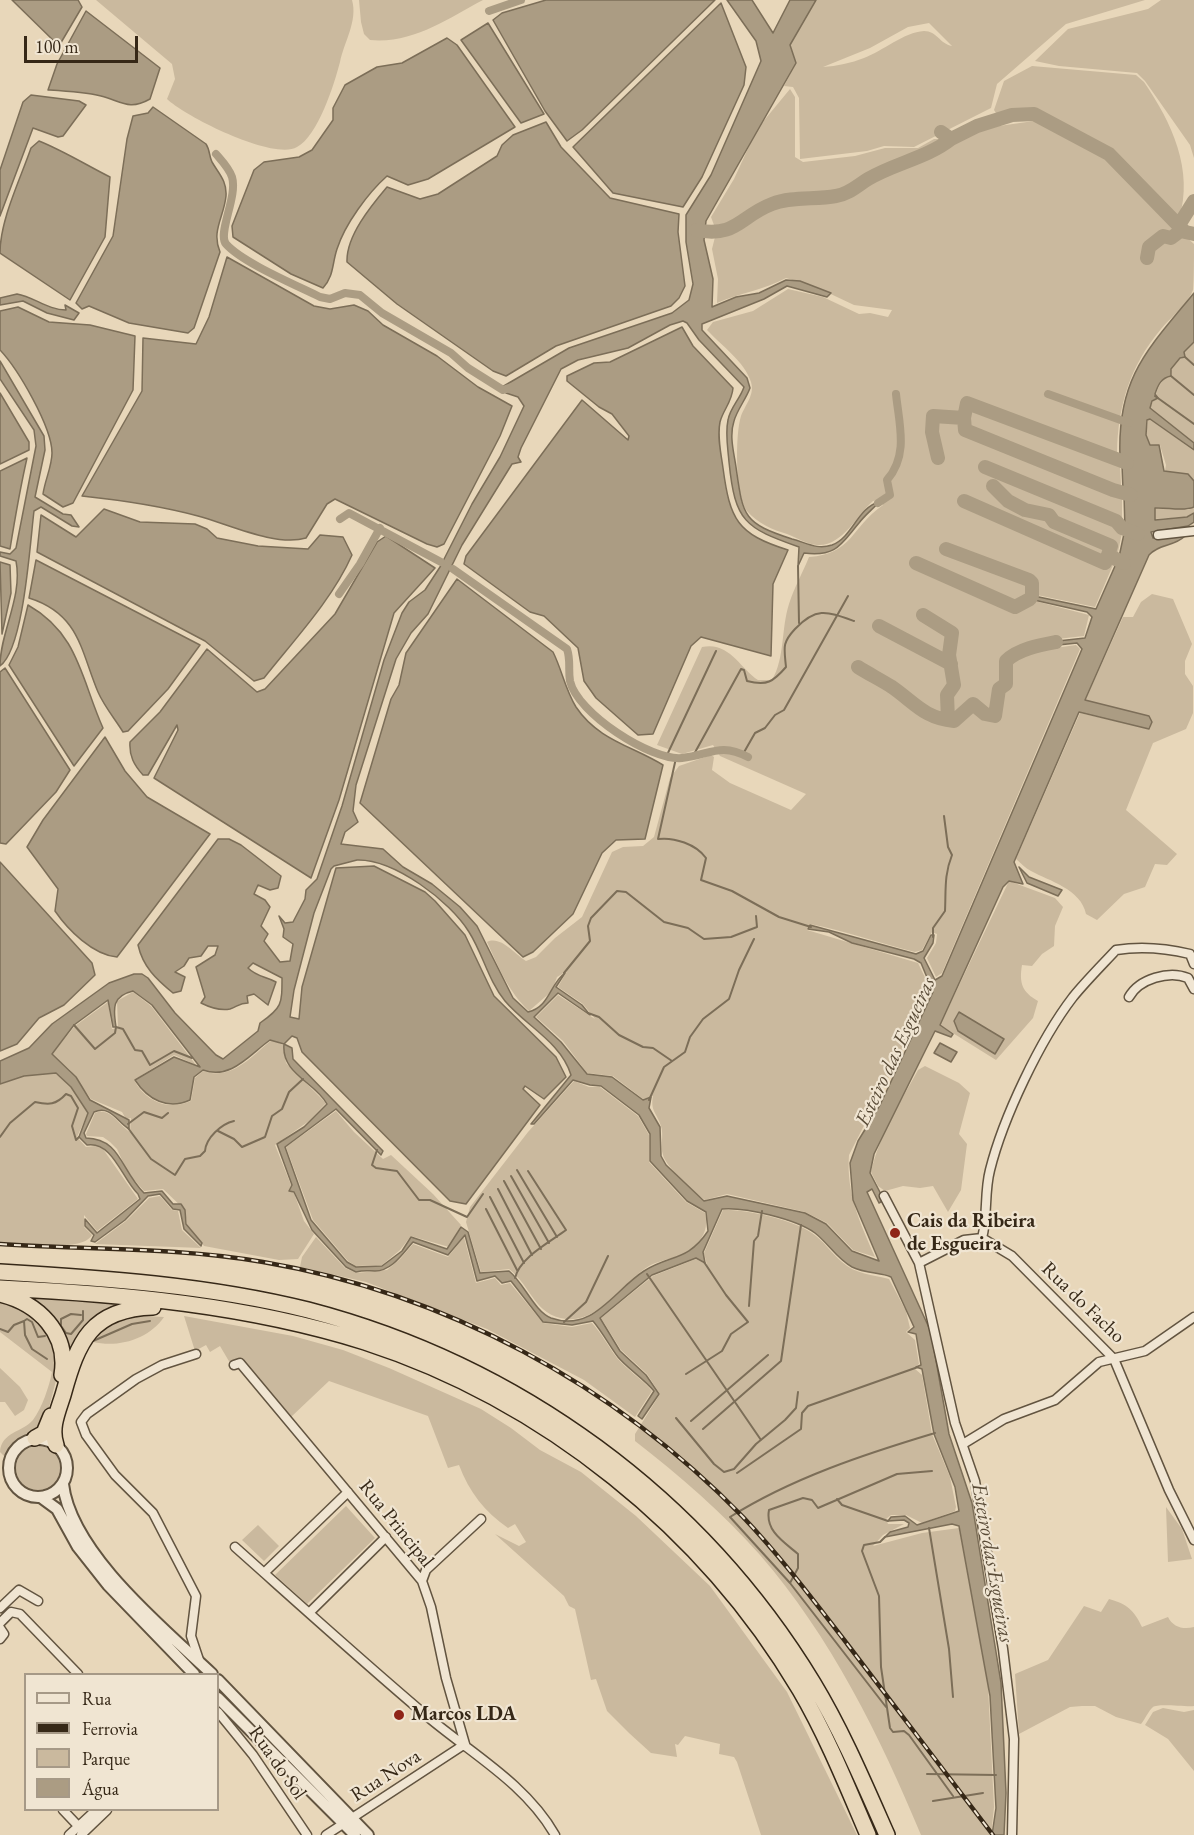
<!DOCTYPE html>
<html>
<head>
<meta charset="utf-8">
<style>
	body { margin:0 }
	#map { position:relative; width:1194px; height:1835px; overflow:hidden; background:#e8d7ba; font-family:"EB Garamond",serif }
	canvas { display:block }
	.legend { position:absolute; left:24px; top:1673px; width:195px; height:138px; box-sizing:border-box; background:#f0e5d2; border:2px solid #a69987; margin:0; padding:8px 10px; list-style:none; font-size:18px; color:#362817 }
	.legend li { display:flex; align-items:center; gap:12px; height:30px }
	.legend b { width:30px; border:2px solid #a69987 }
	.scale { position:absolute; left:24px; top:36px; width:114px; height:27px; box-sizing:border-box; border:3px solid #362817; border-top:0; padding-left:8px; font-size:18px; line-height:21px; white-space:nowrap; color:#362817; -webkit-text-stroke:4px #f0e5d2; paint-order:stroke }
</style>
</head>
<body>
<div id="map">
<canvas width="1194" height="1835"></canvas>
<ul class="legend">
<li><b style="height:8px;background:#f0e5d2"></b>Rua</li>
<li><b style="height:8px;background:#362817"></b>Ferrovia</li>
<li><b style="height:16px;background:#cab99e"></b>Parque</li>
<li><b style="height:16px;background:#ab9c83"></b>Água</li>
</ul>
<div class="scale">100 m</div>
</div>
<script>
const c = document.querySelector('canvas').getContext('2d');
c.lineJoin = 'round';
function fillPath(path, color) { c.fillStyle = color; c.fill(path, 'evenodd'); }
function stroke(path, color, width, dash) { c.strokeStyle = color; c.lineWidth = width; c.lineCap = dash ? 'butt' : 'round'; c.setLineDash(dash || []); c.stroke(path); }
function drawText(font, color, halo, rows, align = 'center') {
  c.font = font + ' "EB Garamond",serif'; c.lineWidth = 4.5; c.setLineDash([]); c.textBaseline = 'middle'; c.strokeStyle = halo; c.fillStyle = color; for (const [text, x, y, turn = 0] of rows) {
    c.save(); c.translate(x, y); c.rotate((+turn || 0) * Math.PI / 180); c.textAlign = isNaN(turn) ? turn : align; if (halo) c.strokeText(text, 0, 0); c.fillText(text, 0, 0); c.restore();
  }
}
const green = new Path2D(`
	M96 0H352C358 21 344 42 340 62 334 85 318 136 297 147 274 161 186 117 167 99L175 79 172 64Z
	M359 0H483C447 19 413 44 370 40L364 34 361 22Z
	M816 0H1145L1066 24 997 84 991 108 914 147 884 146 867 151 800 159 799 98 793 87 784 86 796 63 790 45ZM929 23 952 46C940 44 937 31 924 31 904 32 883 51 864 58 851 63 837 66 823 67L870 48 908 27Z
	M1161 0H1194V158L1190 145 1145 81 1137 73 1059 66 1035 61 1068 29 1148 9Z
	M1032 66 1136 75 1144 82C1172 123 1194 170 1179 219L1133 170 1106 147 1037 111H1021L998 116 994 110 1004 81Z
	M790 89 795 97V157L803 162 855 156 885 148H918L934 139H944V143L882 167 850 190 831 195 780 197 756 207 723 228 714 225 711 217 734 179 757 129Z
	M1041 120 1113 162 1174 227V232L1156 235 1159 243 1162 240 1171 243 1185 236 1194 244C1194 257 1194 278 1193 290 1188 304 1170 318 1161 329 1130 366 1118 405 1117 453H1111L1110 459 1120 465 1121 485 1113 487V492L1122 497V533L1118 552 1106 554 1113 565 1095 607 1037 595 1033 578 1027 575 1029 592 1025 598 1011 600V607L1018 610 1035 601 1089 615 1084 636 1039 641 1037 649 1041 650 1076 645 1080 649 942 973 936 977 927 958 936 943 937 934 932 932 922 950 915 952C879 943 845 931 810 924L807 930 918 963 932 992 849 1155C846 1193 860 1223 875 1257L853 1250 827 1223 805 1212 727 1194 705 1200C694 1192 666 1167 663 1155 660 1146 664 1135 661 1126 657 1113 650 1111 653 1096L643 1099 613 1076 587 1073 563 1041 536 1017 558 995 595 1019 583 1004 558 987 567 971 557 977 552 991 529 1011C508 991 499 968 487 942 500 935 515 954 526 961L536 957 555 938 582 917 612 852 623 847 643 846 654 837 670 778 679 766 711 755 714 757 712 770 730 783 791 810 806 794 720 756 713 745 682 754 657 745 702 647C729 641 740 668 758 680H772C785 658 781 629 789 604 794 588 803 572 809 557 853 554 851 527 883 505L881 500 873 501C857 515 842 547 817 545 807 544 797 538 787 534 773 530 757 523 747 511 735 497 735 434 741 416 745 405 755 395 751 382 745 362 721 345 707 330L713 322 753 311 788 289 823 297 859 314 870 313 888 317 892 310 854 305 818 288 786 278C764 290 740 293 717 303L718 279 712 249 715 237 731 233 779 204 844 198 890 169 932 155 964 137 992 127Z
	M1194 342V442L1150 408 1153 401 1158 398 1156 394C1159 385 1162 378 1172 376L1171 370 1180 359 1185 357 1184 352Z
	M1150 419 1194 451V480L1188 474 1165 471 1166 465 1160 445 1150 444 1146 435 1148 420Z
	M1170 507 1188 510 1194 507V512L1187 517 1155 519V508Z
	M1152 594 1173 599 1192 644 1185 661V674L1193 686V713L1186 729 1153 743 1126 810 1177 854 1167 865 1155 864 1145 887 1124 894 1097 920 1086 914C1081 889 1049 881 1031 871 1025 868 1021 863 1016 859L1080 713 1150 729 1152 722 1149 716 1085 701 1123 617H1133L1141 602Z
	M1009 881 1055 898 1063 907 1055 926 1054 946 1042 954 1032 966 1022 965C1019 983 1022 992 1038 1001L1033 1018 996 1060 940 1025Z
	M133 992 151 1006 196 1065 174 1055 134 1080C146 1102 168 1111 191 1101L195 1078 203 1071C233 1081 251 1056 272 1040L283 1045 286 1063 326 1103 309 1121 275 1145 291 1185 289 1191 294 1193 304 1221 314 1234 298 1259 279 1260 204 1246 187 1224 185 1210 163 1189 144 1191 128 1173 117 1149 110 1142 103 1137 87 1136 86 1134 95 1113C111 1107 118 1125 130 1132L131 1118 126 1119 122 1112 91 1099 70 1070 52 1054 75 1026 108 1002 112 1029 118 1028 117 1001Z
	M925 1066 959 1083 970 1093 959 1134 967 1144 961 1190 948 1212 933 1186 920 1188 903 1186 885 1191 878 1186 871 1172C879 1136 900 1103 918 1070Z
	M50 1072C66 1075 81 1099 88 1113L77 1137 86 1147 95 1146 103 1149 138 1199 97 1231 84 1215V1227L92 1235C82 1253 20 1243 0 1242V1084L24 1076Z
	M574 1081 589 1087H600L638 1116 649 1135V1162L686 1202 705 1213C708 1227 705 1235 695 1246 684 1258 664 1258 649 1266 623 1281 600 1323 566 1319 534 1315 532 1287 509 1269L481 1272 466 1222 470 1207 528 1132Z
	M336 1111 354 1132 383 1159 391 1155 433 1194 461 1225 449 1247 411 1236 400 1250 382 1265 356 1266 348 1261 313 1220 286 1147Z
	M160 1196 172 1210 178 1211 182 1230 201 1248 95 1244 126 1221 149 1198Z
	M723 1210C745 1209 794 1220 812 1233 824 1241 831 1253 842 1262 855 1274 873 1275 889 1279L906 1311 910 1328 906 1332 915 1340 919 1364 914 1368 922 1375 932 1434 950 1477 956 1507 955 1511 922 1523 906 1515H891L886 1519 888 1524H904L883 1535 873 1546 922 1533 959 1528 988 1686 994 1807 991 1835H921C880 1736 831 1637 760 1555 723 1513 679 1475 635 1441V1434L660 1394 647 1374 621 1350 601 1318 653 1276 696 1259 707 1265 704 1253Z
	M316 1237 345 1268 356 1273 387 1270 400 1259 413 1244 448 1257 464 1237 476 1283 495 1278 501 1285 510 1283 543 1323 572 1327 592 1323C602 1334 608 1346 617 1358 626 1369 642 1379 652 1391L635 1417 584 1380 487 1329 366 1282 300 1267 302 1257Z
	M26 1296 127 1304 69 1357Z
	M0 1300 25 1307 51 1335 59 1369 46 1419 36 1433 18 1440 4 1456 0 1452C1 1432 23 1432 33 1420 42 1408 49 1387 52 1372L0 1332Z
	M141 1316 164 1317C149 1339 119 1348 93 1342 99 1325 126 1319 141 1316Z
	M184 1316 293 1336 343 1350 389 1368 481 1409 511 1428 540 1450 581 1472 636 1516 710 1586 787 1692 857 1835H761L737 1762 734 1757 719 1754 720 1744 685 1736 678 1745 675 1744 677 1757 651 1753 629 1733 607 1711 596 1679 591 1680 575 1609 569 1606 564 1596 495 1534 519 1546 526 1542 515 1524 508 1528C485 1512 469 1492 459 1465L448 1468 428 1416 329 1381 291 1417 238 1359 230 1363 220 1346 210 1352 206 1345 195 1351Z
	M0 1368 20 1387 28 1400 24 1410 15 1416 5 1402H0Z
	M16 1468a22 22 0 1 1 44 0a22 22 0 1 1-44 0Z
	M346 1506 375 1538 307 1604 275 1575Z
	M1166 1507 1182 1529 1192 1559 1168 1562Z
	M258 1525 279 1546 264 1561 242 1540Z
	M1109 1599C1127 1604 1134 1610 1142 1627L1168 1617C1173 1627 1183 1630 1194 1627V1706C1185 1707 1158 1703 1153 1707 1149 1710 1145 1719 1141 1724L1116 1717 1095 1706H1082L1070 1707 1019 1734 1015 1674 1048 1660 1084 1606 1101 1612Z
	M1163 1708 1184 1712 1194 1710V1771L1168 1739 1145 1725 1153 1712Z`);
const water = new Path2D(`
	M12 0H78L82 7 59 46Z
	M546 0H715L582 130 567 141 545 111 493 20 502 13Z
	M727 0H752L773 33 790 0H816L790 45 796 63 706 221 704 240 713 279 712 307 736 297 759 293 786 280 800 281 831 293 827 297 787 286 764 299 702 324V330L747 378 750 388C746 399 737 410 734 421 729 436 734 453 736 467 743 517 743 523 792 539 807 543 817 550 832 545 853 537 857 508 879 502 873 509 865 515 859 523 841 544 837 557 804 553L798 566 799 547C745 528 735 522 729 462 728 449 725 434 728 420 730 408 740 399 744 387L699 340 687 323 683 321 670 325 628 348 578 360 561 369 521 448 518 457 521 462 512 464 462 545 428 614 411 633 396 659 356 785 353 811 358 822 345 832 341 844 383 849 403 867 432 884 460 907 477 926 513 998 528 1012C550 1007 550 983 565 973L556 987 582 1005 590 1015 558 993 534 1017 561 1042 587 1074 612 1077 643 1100 651 1097 649 1108 660 1127 661 1156 666 1165 704 1201 727 1196 805 1213 826 1224 852 1251 879 1261 853 1200 850 1163 858 1141 880 1105 933 992 921 963 914 959 852 943 829 932 808 929 810 925 916 954 923 951 931 935H934L933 943 924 958 935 980 942 976 1082 649 1077 643 1039 647 1040 643 1085 638 1092 617 1087 612 1034 600 1015 607 1012 603 1024 602 1031 596 1029 577 1034 583V596L1096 609 1115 566 1108 555 1119 557 1125 529 1124 495 1113 490H1123L1122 465 1111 457H1120C1117 378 1147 350 1194 293V342L1184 352 1185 357 1180 358 1171 369V376C1161 378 1158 385 1155 394L1158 398 1152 401 1150 408 1194 443V450L1150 419 1147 420 1146 435 1150 445H1159L1164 471 1188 474 1194 481V507C1183 512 1167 507 1155 508V520L1187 517 1194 513V522L1188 526 1151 532 1153 538 1185 536C1174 547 1160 543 1149 555L1085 700 1149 716 1152 722 1149 729 1079 712 1014 862 1023 884 1009 881 1003 887 940 1025 953 1034 951 1037 935 1031 874 1154 870 1173 884 1200 879 1203 872 1189 867 1192 931 1332 949 1434 972 1503 1001 1683 1006 1793 1004 1835H992L996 1808 990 1696 959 1526 952 1524 885 1537 890 1532 908 1527 909 1523 904 1520 888 1521 891 1517 905 1516 917 1525 959 1511 955 1487 934 1434 922 1369 916 1367 921 1365 916 1334 908 1332 914 1327 891 1277C881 1272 866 1274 852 1267 837 1259 828 1243 815 1233 796 1219 745 1207 722 1209L703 1252 705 1263 696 1258 652 1275 600 1318 620 1351 646 1375 659 1394 642 1419 638 1416 654 1391C644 1379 626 1367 618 1357 609 1345 603 1333 593 1321L572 1325 543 1322 511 1281 502 1283 495 1276 477 1281 465 1235 448 1255 413 1242C403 1253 392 1271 375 1271 368 1271 364 1270 356 1272L346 1267 312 1230 294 1192 289 1191 292 1185 277 1144 304 1127 327 1104C315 1082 281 1074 284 1044L270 1040C249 1055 231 1080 203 1070L194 1077 190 1100C168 1110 148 1100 135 1080L174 1057 200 1067 152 1005 133 991C112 996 113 1008 116 1027H113L108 1000 74 1025 52 1054 76 1077 90 1100 129 1120V1129C117 1122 111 1105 94 1112L84 1133 86 1138C121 1139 120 1169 144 1193L162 1191 173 1204H181L185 1210 186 1224 202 1243 201 1246 184 1229 180 1210 173 1209 160 1194 148 1196 125 1220 95 1242 91 1241 94 1235 85 1226V1219L97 1233 140 1199 138 1194C122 1179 113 1141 87 1145L79 1137 88 1113 71 1087 56 1073 24 1076 0 1084V1061L29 1048 52 1024 109 983 134 974H142L148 978 175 1013 216 1055 223 1059 258 1031 260 1023C282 1008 282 1004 282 978L253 963 248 968C257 977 265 976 276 982L268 1005 254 994 247 996 248 1003C239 1003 237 1007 230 1009 220 1011 209 1007 201 1003L205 997 196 967 215 955 218 946H208L201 956 189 958 184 966 175 972 185 977 181 991 173 993C156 979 143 967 138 945L218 839H229L241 845 281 876 278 888 270 890 258 885 254 894 265 900 270 907 261 926 268 934 264 941 280 962 290 961 293 944 283 937 284 929 279 916 285 923 293 922 305 899 306 890 317 879 342 806 384 660 402 613 409 602 425 590 440 567 472 504 500 457 524 406 518 397 506 393 502 387 569 348 672 313 689 300 693 284 686 242V215L711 175 761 61 756 41ZM357 860C394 859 450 901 469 932 483 954 488 980 505 1001 526 1026 561 1042 571 1075L531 1124H534L573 1080 590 1085 601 1086 639 1115 650 1134V1161L687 1201 706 1212 708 1231C687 1262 671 1254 644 1271 614 1290 593 1333 551 1318 534 1311 524 1283 509 1271L480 1273 468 1232 461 1227 447 1249 411 1237 402 1251 382 1266 356 1267 347 1262 311 1220 285 1147 336 1109 381 1155 383 1151 293 1059 292 1048 284 1044 292 1036 297 1038 302 1052 450 1201 466 1204 540 1105 523 1089 525 1086 544 1099 566 1077 556 1057 494 996 465 935 435 901 425 892 374 866 336 868 302 987 299 1019 290 1017 294 990 314 913 331 869 334 866Z
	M721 3 746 67 744 85 702 177 683 207 613 193 573 147Z
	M86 11 160 68 150 99C129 111 121 101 101 96 84 92 65 91 48 90L57 64Z
	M488 23 544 114 521 123 461 40Z
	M447 38 457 45 515 127 428 179 408 185 387 176C368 193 345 224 337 249 332 264 334 276 323 288L291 274 233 237 232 226 254 170 264 162 299 157 312 150 333 120V108L345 85 377 67 402 63Z
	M31 95 79 101 86 105 63 136 58 137 33 128 0 216V170L23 102Z
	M153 107 206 144C210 150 209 156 212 162 219 174 227 181 226 196 224 217 211 231 220 252L194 328 188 333 129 323 89 306 82 309 76 303 113 236 127 139 133 116 148 113Z
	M546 122 561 147 610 198 679 214 678 232 685 286 679 298 671 306 556 346 506 376 493 371 397 304 347 262C346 236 371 206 387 187L420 199 438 194 497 156 502 145 513 135Z
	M39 141C64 151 86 165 110 177L105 237 70 300 0 253C0 220 20 180 31 148Z
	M227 257 314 306 330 309 354 305 368 311 383 325 437 356 478 387 512 406 500 436 444 544 437 547 427 544 335 499 327 504 306 538C276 547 228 524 198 516 161 506 120 500 82 496L142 391 143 338 196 344 209 317Z
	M17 294C34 297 48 310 66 310L65 305 79 313 74 320 47 313 23 301 0 305V298Z
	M18 307 49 322 90 325 135 336 133 390 73 503 63 507 43 494C45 480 52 466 52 453 52 427 18 369 0 350V311Z
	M682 327 693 346 733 388C732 402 723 410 720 422 717 437 721 453 723 468 730 520 737 534 788 550L773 584 771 656 701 637 691 646 653 734 638 735 596 698 584 681 578 648 544 616 530 612 464 564 466 556 582 400 628 440 629 436 612 414 599 407 567 381V376L594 363 610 362Z
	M0 361 44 436 45 450 35 497 63 514 71 515 79 527 72 526 41 507 34 511C30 542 24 649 0 666 0 632 23 597 16 561L0 556V552L10 554 16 548 36 446 34 430 0 379Z
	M0 393 29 442V450L0 464Z
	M27 458C20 489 15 518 10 549L0 546V471Z
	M104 509 140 522 195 524 207 529 217 538 258 546 308 549 320 535 343 537 352 555C332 600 294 640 264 678L254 681 205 641 37 552 41 515 76 537Z
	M386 536 435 568 394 613 339 800 311 878 154 778 178 730 177 725 148 775H143C134 765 129 756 130 742L160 712 207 649 257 692 265 689 335 614 377 542Z
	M36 560 200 645 168 689 128 731 123 732C115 719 104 706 98 692 81 652 80 614 29 598Z
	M0 562 10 565 11 593 2 634Z
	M457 579 553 652C562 670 565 689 576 707 598 740 632 746 663 765L645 839 616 840 602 853 573 914 533 952 523 957 360 803 391 699 399 685 406 653Z
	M28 605C79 634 81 679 103 728L74 766 9 665 18 647Z
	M5 668 70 770 56 792 6 844 0 843V672Z
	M105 737 125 771 147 797 210 834 117 957C93 955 68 930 55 911L58 889 27 847 43 820Z
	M0 862 92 963 95 975 64 1005 39 1018 17 1044 0 1051Z
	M1019 867 1029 877 1062 890 1058 896 1027 883Z
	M959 1012 1004 1039 995 1054 958 1031 954 1021Z
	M940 1043 957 1052 951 1062 934 1053Z`);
const stream = new Path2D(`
	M1185 357 1194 365
	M1171 376 1194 395
	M1155 396 1194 424
	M798 566 799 623
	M743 754 755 733 765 728 775 715 784 710 848 596
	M667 755 716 651
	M693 756 741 669 744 670 747 681C767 686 773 682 786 667 784 647 782 643 795 629 816 607 826 611 854 621
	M676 758 658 839C674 837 696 844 706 858L701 880 732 891 779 917 811 927
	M933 937V928L945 911C946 890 944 875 952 855L948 847 944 816
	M564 973 590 941 588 926 591 918 617 891 626 892 664 922 688 928 704 939 731 937 757 927 756 916
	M588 1013 599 1017 619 1035 643 1047 653 1048 672 1061
	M74 1025 95 1049 115 1033 116 1027 123 1029 135 1050 142 1051 150 1065 174 1051 192 1058
	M649 1100 664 1067 685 1052 690 1037 703 1019 729 999 739 970 754 939
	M128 1124 144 1112 162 1118 168 1113
	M128 1128 151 1159 175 1175 185 1159 200 1156 205 1151C206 1138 221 1124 234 1121
	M218 1131 234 1139 242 1147 265 1137 272 1116 282 1109 289 1092 303 1079
	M0 1137 10 1123 35 1102C49 1105 56 1105 66 1094L71 1096 78 1108 72 1126 76 1140 79 1137
	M377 1150 372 1165 376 1168 397 1171 419 1200H430L467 1217 483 1194
	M517 1170 557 1237
	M511 1176 549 1243
	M504 1181 541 1249
	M498 1189 532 1255
	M490 1197 524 1263
	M486 1209 517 1270
	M647 1274 761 1440
	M515 1278C520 1257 550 1242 566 1230L528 1171
	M749 1306 754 1241 758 1236 762 1211
	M81 1315 71 1314 61 1319V1326L66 1333 71 1334 83 1320V1311
	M24 1321 27 1319 32 1322 38 1337 45 1336
	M564 1322 586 1302 608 1256
	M0 1329 8 1332 14 1325 24 1321 25 1335 32 1349 47 1359
	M93 1341 132 1324 150 1321
	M686 1374 722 1351 731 1334 748 1322 726 1295 704 1262
	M676 1418 714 1464 724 1472 734 1469 756 1444 785 1420 796 1408 798 1392
	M691 1421 768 1355
	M703 1429 781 1361 801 1225
	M737 1473 801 1429 802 1413 808 1406 918 1367
	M837 1499 842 1505 888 1521
	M929 1528 949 1649 953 1697
	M885 1537 880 1542 864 1545 862 1551 879 1596 881 1667 890 1728 893 1732 904 1731 909 1735 953 1796
	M790 1583 730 1517C792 1478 865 1454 935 1433
	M886 1707 790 1583 798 1568V1554C784 1542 765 1531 769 1510L803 1498 812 1500 818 1508 897 1474 932 1471
	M927 1774 996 1775
	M933 1801 983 1793`);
const canal = new Path2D(`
	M489 11 521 0
	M216 154C222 161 229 168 232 177 238 196 217 234 226 244 243 263 296 285 320 297L330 299 345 293 360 295 382 313 451 353 468 368 503 390 512 387
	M1048 394 1129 423
	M878 503 890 495 887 480C909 455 899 424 896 394
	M340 519 349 513 441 562
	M453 569 567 649C571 661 568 669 570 681 577 713 651 761 682 758 710 755 720 742 748 757
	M339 594 360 564 380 528`);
const river = new Path2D(`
	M941 132 951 139 977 126 1012 115 1034 114 1109 154 1185 232 1194 234
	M696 230C737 238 740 216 772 204 792 196 815 200 836 196 849 194 858 185 868 179 895 163 927 158 951 139
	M1147 258 1149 247 1163 236 1171 238 1179 232V225L1194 201
	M964 418 967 403 1127 463
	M938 458 932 432 933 416 964 418 965 430 1113 490 1131 495
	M985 467 1116 521 1122 528 1138 534
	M993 486 1008 501 1025 510 1049 515 1054 522 1111 546 1108 555 1124 563
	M964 501 1105 563 1108 555
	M946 549 1029 580 1032 583V596
	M916 563 1015 607 1030 599
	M923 615 952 633 949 655 954 685 947 695 948 720
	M879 626 951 664
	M858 667C869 674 881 680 892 687 915 703 924 718 954 721L973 704 985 714 995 716 999 689 1006 684V661C1018 649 1040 645 1056 642`);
const minor = new Path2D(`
	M1158 535 1194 531
	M1129 997C1139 979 1169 970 1188 978L1194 989
	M884 1196 919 1263 955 1423 975 1481 1003 1649 1014 1739 1012 1835
	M982 1238C988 1216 984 1193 990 1170 1003 1118 1040 1040 1073 997 1086 981 1102 965 1116 950 1141 946 1165 948 1190 954L1194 964
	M919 1263 964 1240 982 1238 1012 1256 1114 1359 1169 1490 1194 1540
	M196 1354 162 1365 136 1379 87 1414 81 1422 86 1435 115 1475 153 1513 196 1596 191 1636 199 1660
	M234 1365 240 1363 422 1581 431 1607 446 1678 465 1744
	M963 1444 1004 1419 1055 1400 1099 1362 1145 1351 1194 1317
	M235 1547C299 1604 363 1662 428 1717 472 1754 526 1784 555 1835
	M264 1573 348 1492
	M422 1581 426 1570 481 1519
	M0 1608 19 1590 38 1601
	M309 1613 386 1537
	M0 1623 11 1612 20 1614 78 1674
	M0 1628 4 1634 0 1639
	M218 1712 253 1755 307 1835
	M63 1810 81 1829
	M69 1835 96 1810
	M81 1835 107 1810
	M326 1835 465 1744`);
const tertiary = new Path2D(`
	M9 1468a29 29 0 1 1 58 0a29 29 0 1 1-58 0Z
	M63 1484C71 1553 163 1628 212 1674
	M42 1498 57 1509 78 1547 108 1585 194 1674
	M218 1680 368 1835
	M218 1698 355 1835`);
const motorway = new Path2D(`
	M0 1272C102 1278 208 1285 308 1310 518 1365 700 1497 813 1683 842 1731 864 1783 887 1835
	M0 1288C123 1294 247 1305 365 1342 544 1400 705 1529 800 1690 827 1736 847 1786 868 1835
	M0 1294C38 1303 69 1333 62 1375
	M35 1438 44 1433 51 1416
	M56 1445C50 1428 58 1411 63 1395 78 1341 91 1309 153 1307`);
const rail = new Path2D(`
	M0 1244C88 1250 176 1247 263 1262 445 1293 615 1385 743 1517 781 1557 814 1601 848 1645 896 1708 945 1772 993 1835`);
const markers = [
	[895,1233,6,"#8f2418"],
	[399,1715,6,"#8f2418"]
];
const poiNames = [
	["Cais da Ribeira",907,1222],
	["de Esgueira",907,1245],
	["Marcos LDA",411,1715]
];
const streetNames = [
	["Rua do Facho",1083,1303,44],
	["Rua Principal",396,1524,51],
	["Rua do Sol",277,1763,55],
	["Rua Nova",386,1776,-33]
];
const waterNames = [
	["Esteiro das Esgueiras",896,1052,-65],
	["Esteiro das Esgueiras",992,1563,80]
];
fillPath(green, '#cab99e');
fillPath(water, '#ab9c83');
stroke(water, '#7c6e58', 1.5);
stroke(stream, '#7c6e58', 2);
stroke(canal, '#ab9c83', 8);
stroke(river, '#ab9c83', 14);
stroke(minor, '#625440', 11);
stroke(tertiary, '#625440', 14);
stroke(motorway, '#362817', 18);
stroke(minor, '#f0e5d2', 8);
stroke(tertiary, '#f0e5d2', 10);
stroke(motorway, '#e8d7ba', 15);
stroke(rail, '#362817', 4.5);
stroke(rail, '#f0e5d2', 2, [7]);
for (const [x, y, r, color] of markers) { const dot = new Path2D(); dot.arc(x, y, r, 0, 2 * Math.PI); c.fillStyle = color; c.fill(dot); stroke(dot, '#f0e5d2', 2); }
drawText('bold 20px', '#362817', '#f0e5d2', poiNames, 'left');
drawText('20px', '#362817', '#f0e5d2', streetNames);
drawText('italic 21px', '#594b37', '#f0e5d2', waterNames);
</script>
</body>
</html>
